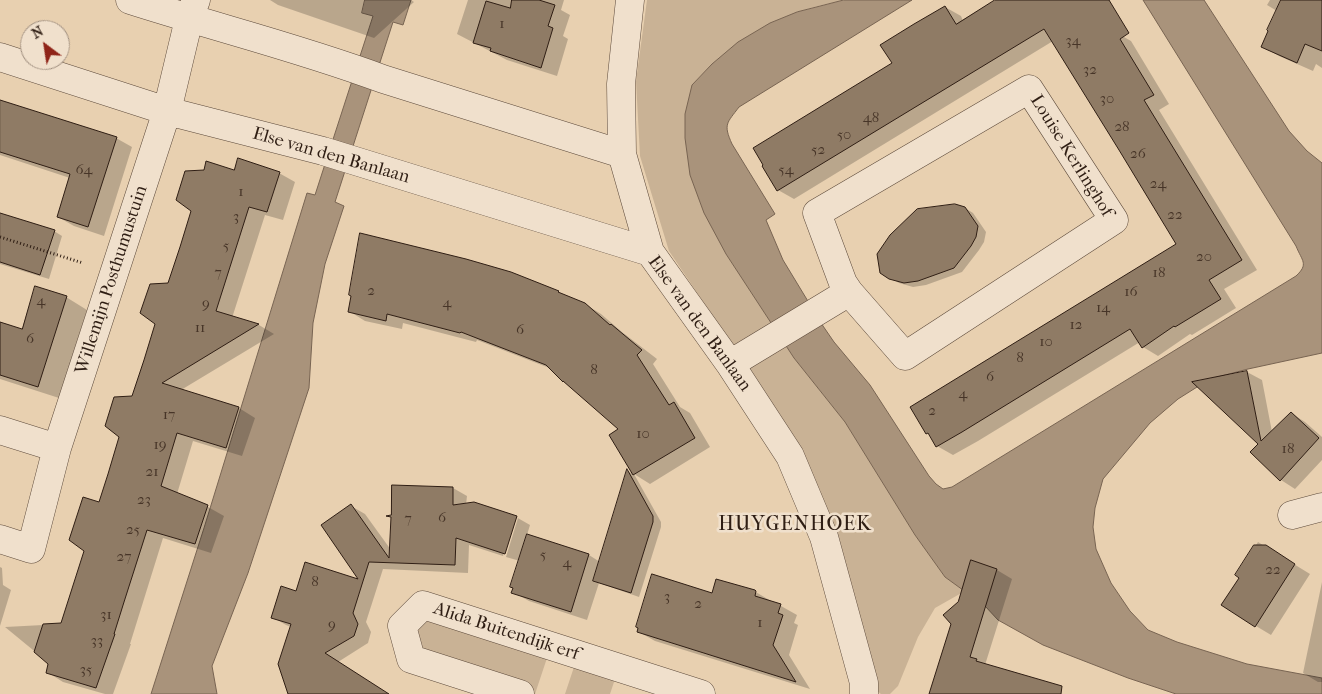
<!DOCTYPE html>
<html>
<head>
<meta charset="utf-8">
<style>
	body { margin:0 }
	#map { position:relative; width:1322px; height:694px; overflow:hidden; background:#e8d0b0; font-family:"IM FELL French Canon",serif }
	canvas { display:block }
	.north { position:absolute; left:20px; top:20px; width:50px; height:50px; box-sizing:border-box; background:#f0e0cc; border:1px solid #a39282; border-radius:50%; rotate:329deg; font-size:14px; font-weight:700; line-height:20px; text-align:center; color:#2f1e14 }
	.north::after { content:''; display:block; margin:auto; width:18px; height:22px; background:#8f2418; clip-path:polygon(50% 0,100% 100%,50% 72%,0 100%) }
</style>
</head>
<body>
<div id="map">
<canvas width="1322" height="694"></canvas>
<div class="north">N</div>
</div>
<script>
const c = document.querySelector('canvas').getContext('2d');
c.lineJoin = 'round';
function fillPath(path, color) { c.fillStyle = color; c.fill(path, 'evenodd'); }
function stroke(path, color, width, dash) { c.strokeStyle = color; c.lineWidth = width; c.lineCap = dash ? 'butt' : 'round'; c.setLineDash(dash || []); c.stroke(path); }
function drawText(font, color, halo, rows, align = 'center') {
  c.font = font + ' "IM FELL French Canon",serif'; c.lineWidth = 5; c.setLineDash([]); c.textBaseline = 'middle'; c.strokeStyle = halo; c.fillStyle = color; for (const [text, x, y, turn = 0] of rows) {
    c.save(); c.translate(x, y); c.rotate((+turn || 0) * Math.PI / 180); c.textAlign = isNaN(turn) ? turn : align; if (halo) c.strokeText(text, 0, 0); c.fillText(text, 0, 0); c.restore();
  }
}
const green = new Path2D(`
	M647 0H844C828 4 811 7 796 13 754 27 722 53 692 85L726 254 794 358 845 422 915 535 945 577 965 591 935 608 918 637 898 686 890 694H881L877 691 820 490 741 358 669 251 640 156 636 81Z
	M423 605 551 646 535 694H520L411 659 402 626Z
	M578 655 616 676 610 694H565Z`);
const water = new Path2D(`
	M365 0H411L403 25 393 22 335 202 344 206 325 264 313 323 309 388 248 573 212 666 217 694H151L204 528 307 193 315 195 373 16 362 13Z
	M844 0H912L739 107C727 123 723 124 732 144L775 214 766 220 783 260 823 326 834 342 870 385 929 476 936 484 943 489 952 487 1296 276C1309 264 1302 261 1296 246L1143 0H1204L1289 131 1307 151 1322 163V353L1248 369 1214 378 1205 382 1178 399 1150 423 1103 479 1095 508 1093 527 1096 549 1111 583 1130 611 1148 630 1177 642 1247 664 1322 678V694H1176L1128 678 1043 645 998 620 985 606 945 577 915 535 845 422 794 358 726 254 704 213 690 175 685 138V114L692 85 712 64 738 42 770 23 797 12Z`);
const shadow = new Path2D(`
	M270 0H411L414 2 374 38 278 5Z
	M468 0H564L561 10 570 15 563 36 568 39 557 76 507 60 457 34Z
	M998 0H1092L1115 32 1131 41 1169 104 1159 110 1257 270 1224 289 1236 308 1192 335 1190 334 1158 356 1143 347 1140 342 978 441 953 455 937 446 931 435 927 433 1178 244 1053 41 794 199 778 190 763 166 893 64 945 7 961 16 963 21Z
	M1270 0H1322V68L1316 64 1313 71 1279 56 1263 47 1277 11 1267 5Z
	M0 101 116 138 132 147 104 236 74 226 58 217 70 178 0 155Z
	M235 171 279 173 295 182 283 220 265 215 232 318 259 325 274 334 181 390 239 408 255 418 242 456 193 441 177 494 208 507 224 516 211 553 163 538 130 644H131L113 694H105L63 682 47 672 50 664 5 627 62 624 169 284Z
	M965 208 973 213 986 232 984 242 979 250 962 272 926 285 913 287 899 283 890 278Z
	M0 214 54 231 62 236 49 279 0 264Z
	M558 292 567 297 585 304 601 314 622 332 657 359 653 364 680 407 690 413 710 447 650 484 634 474 661 522V527L639 597 599 583 587 620 529 601 513 592 520 561 506 557 518 518H515L503 556 469 545 468 573 383 569 366 622 371 632 368 643 338 662 388 694H289L291 627 286 625 272 617 297 592 361 581 351 506 365 514 391 550 453 488 467 496 466 505 516 517 530 525 527 535 589 555 600 562 628 471 635 475 611 435 620 430 552 369 477 340 476 342 403 323 402 329 365 321 349 311Z
	M66 297 87 310 59 398 0 379V323L22 330Z
	M1247 372 1262 380 1272 432 1291 413 1305 422 1322 437V460L1295 489 1281 480 1252 452 1260 444Z
	M1258 542 1310 574 1271 635 1256 626 1240 577 1237 575Z
	M0 567 2 568 3 585 11 590 0 626Z
	M997 570 1012 579 985 665 1030 694H929L931 693Z
	M1322 582V682H1318L1303 673Z
	M754 591 771 601V603L781 606 797 615 794 623 798 625 789 655 810 689 655 641 639 632 713 594Z`);
const building = new Path2D(`
	M512 0H539L555 5 548 26 553 28 541 68 490 51 491 48 473 43 486 1 510 8Z
	M995 0H1109L1129 33 1120 39 1154 95 1144 100 1242 260 1209 280 1221 299 1175 327 1174 326 1142 348 1130 329 962 432 936 447 928 433 926 434 910 407 1176 244 1119 150 1044 29 777 191 762 166 763 165 753 148 892 63 880 45 914 24 945 6 956 24Z
	M1281 0H1322V51L1305 44 1297 63 1261 47 1268 31 1267 30Z
	M0 100 117 137 88 227 57 217 70 174 0 152Z
	M238 158 280 172 267 212 249 207 216 311 259 324 162 383 239 407 226 448 177 433 161 486 208 505 195 544 147 530 124 602 114 634H115L96 688 46 673 48 664 34 652 43 624 61 623 84 551 69 540 83 497 99 502 108 474 119 437 105 426 114 397 132 396 144 360 155 324 140 313 150 284 168 283 180 247 191 211 176 200 185 171 204 170 206 161 234 170Z
	M955 204 965 207 978 226 976 237 971 246 954 268 918 281 904 283 889 279 880 273 877 254 890 235 917 209Z
	M0 213 55 230 40 275 0 262Z
	M360 233 466 259 511 272 559 291 558 292 585 303 610 325 611 324 642 350 637 355 669 405 674 402 695 438 633 475 609 435 618 429 563 381V382L546 365 461 332 460 333 387 314 386 321 348 312 351 296 349 295Z
	M35 286 67 296 38 387 0 375V322L22 329Z
	M1247 371 1261 441 1291 412 1319 438 1280 481 1250 452 1258 444 1192 382Z
	M627 469 653 516V522L631 593 593 581Z
	M392 485 453 487V505L474 502 517 516 505 554 456 538 455 565 369 562 353 613 358 624 354 636 325 653 389 694H288L278 664 291 624 271 618 281 586 296 591 305 562 358 579 321 525 351 504 389 558 391 517 386 516 391 515Z
	M527 534 589 554 571 612 511 593 513 588 510 587Z
	M1254 545H1266L1295 564 1255 627 1221 605 1239 578 1235 575Z
	M971 560 997 569 970 657 977 659 976 661 1062 686 1061 694H929L951 624 943 615 958 602Z
	M652 574 712 593 716 579 755 590 756 591 755 596 781 604 778 613 783 615 773 645 796 682 637 632 638 628 636 627Z`);
const path = new Path2D(`
	M0 237 83 263`);
const street = new Path2D(`
	M130 0C214 27 300 48 383 79L622 154
	M630 0 621 84 622 154 650 252
	M0 57 167 111 323 151 650 252 730 364 790 456 824 537 864 683V694
	M1029 89 1114 220 905 356 849 292 843 283 817 213Z
	M730 364 849 292
	M0 430 57 448
	M1292 515 1322 507
	M0 539 31 549 57 448 167 111 189 19 196 0
	M520 694 411 659 402 626 423 605 701 694`);
const numberNames = [
	["1",502,24],
	["34",1073,41],
	["32",1090,70],
	["30",1107,99],
	["48",871,118],
	["28",1122,127],
	["50",844,135],
	["52",818,150],
	["26",1138,154],
	["64",84,170],
	["54",786,170],
	["24",1158,184],
	["1",241,192],
	["22",1175,215],
	["3",236,217],
	["5",226,246],
	["20",1204,257],
	["7",218,273],
	["18",1159,273],
	["2",371,291],
	["16",1131,292],
	["4",41,301],
	["4",447,303],
	["9",206,304],
	["14",1103,308],
	["12",1076,325],
	["11",200,328],
	["6",520,330],
	["6",30,339],
	["10",1046,342],
	["8",1020,358],
	["8",594,370],
	["6",990,377],
	["4",963,394],
	["2",932,411],
	["17",169,415],
	["10",643,434],
	["19",160,445],
	["18",1288,449],
	["21",152,472],
	["23",144,500],
	["6",442,518],
	["7",408,519],
	["25",133,530],
	["5",543,555],
	["27",124,557],
	["4",567,563],
	["22",1273,570],
	["8",315,582],
	["3",667,597],
	["2",698,604],
	["31",106,615],
	["1",760,623],
	["9",332,625],
	["33",97,641],
	["35",86,670]
];
const streetNames = [
	["Else van den Banlaan",331,156,16],
	["Louise Kerlinghof",1071,156,58],
	["Willemijn Posthumustuin",112,280,-72],
	["Else van den Banlaan",699,324,54],
	["Alida Buitendijk erf",506,632,18]
];
const quarterNames = [
	["HUYGENHOEK",795,525]
];
fillPath(green, '#c9b295');
fillPath(water, '#a9937b');
stroke(water, '#786452', 1);
fillPath(shadow, '#0003');
fillPath(building, '#8f7b65');
stroke(building, '#2f1e14', 1);
stroke(street, '#5d4a3b', 29);
stroke(path, '#2f1e14', 3, [1, 2.5]);
stroke(street, '#f0e0cc', 28);
drawText('15px', '#473528', null, numberNames);
drawText('18px', '#2f1e14', '#f0e0cc', streetNames);
c.letterSpacing = '1px';
drawText('20px', '#2f1e14', '#f0e0cc', quarterNames);
c.letterSpacing = '0px';
</script>
</body>
</html>
